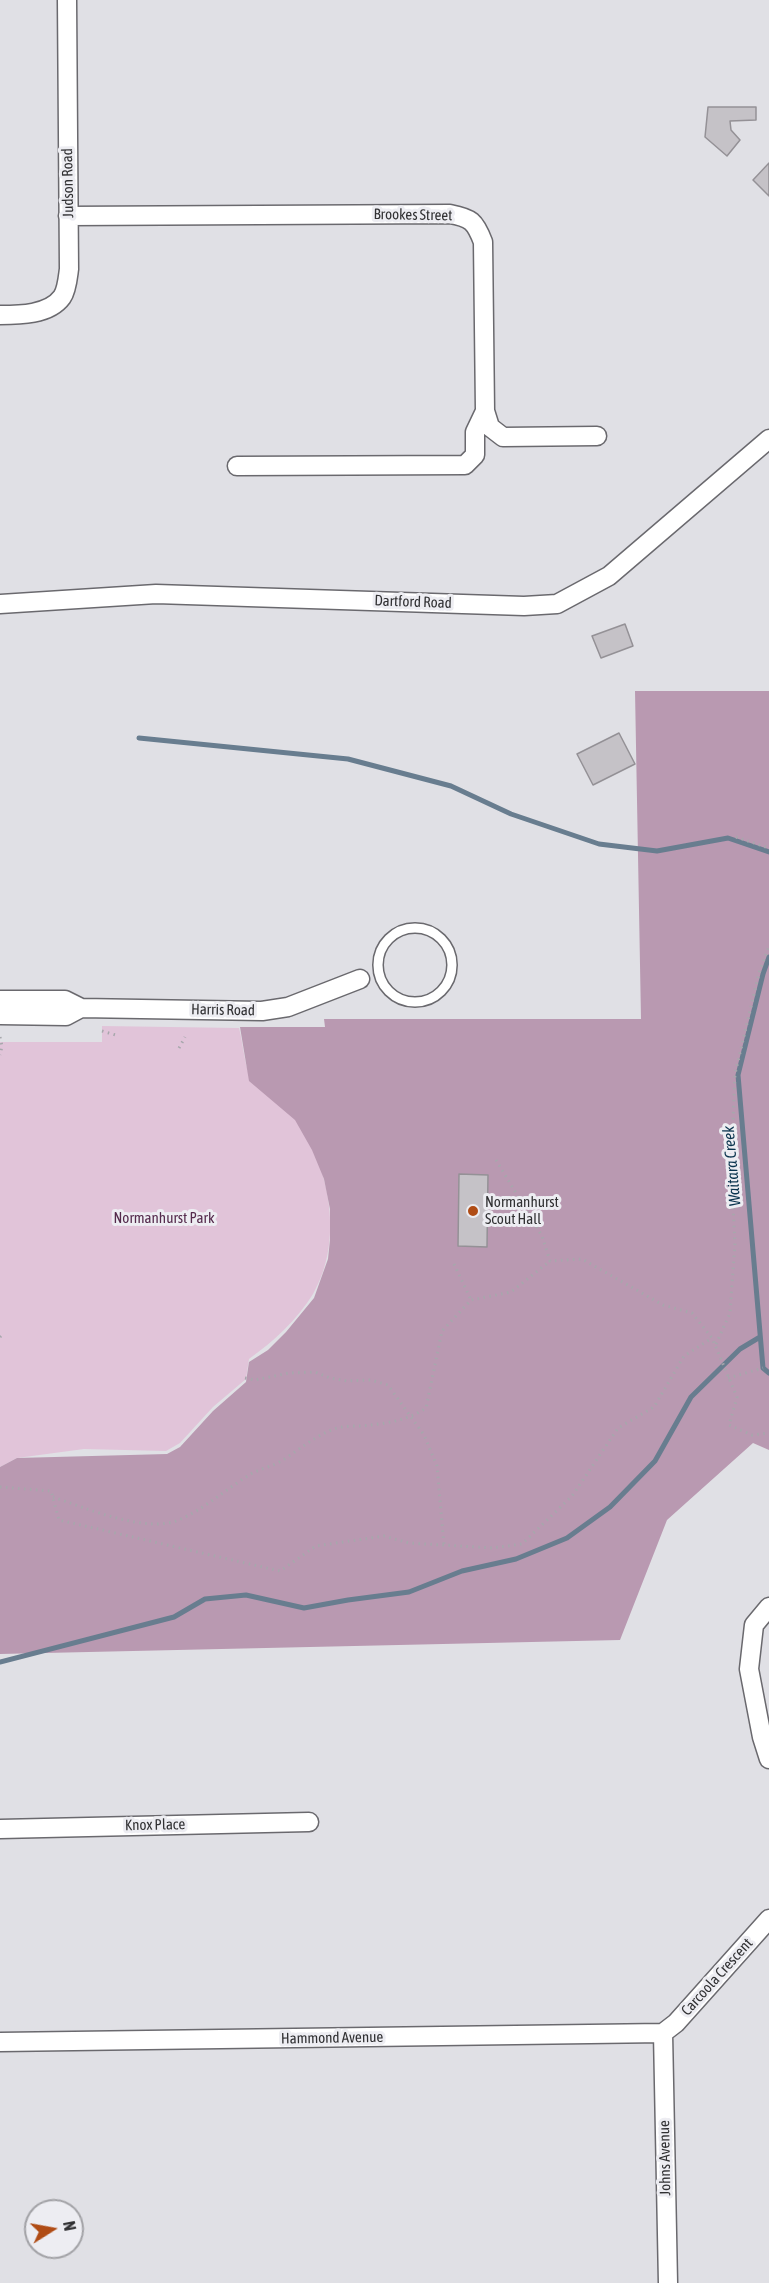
<!DOCTYPE html>
<html>
<head>
<meta charset="utf-8">
<style>
	body { margin:0 }
	#map { position:relative; width:769px; height:2283px; overflow:hidden; background:#e0e0e5; font-family:"Asap Condensed",sans-serif }
	canvas { display:block }
	.north { position:absolute; left:24px; top:2199px; width:60px; height:60px; box-sizing:border-box; background:#ededf2; border:2px solid #a2a2a6; border-radius:50%; rotate:79deg; font-size:16px; font-weight:700; line-height:24px; text-align:center; color:#313133 }
	.north::after { content:''; display:block; margin:auto; width:21px; height:27px; background:#b04c15; clip-path:polygon(50% 0,100% 100%,50% 72%,0 100%) }
</style>
</head>
<body>
<div id="map">
<canvas width="769" height="2283"></canvas>
<div class="north">N</div>
</div>
<script>
const c = document.querySelector('canvas').getContext('2d');
c.lineJoin = 'round';
function fillPath(path, color) { c.fillStyle = color; c.fill(path, 'evenodd'); }
function stroke(path, color, width, dash) { c.strokeStyle = color; c.lineWidth = width; c.lineCap = dash ? 'butt' : 'round'; c.setLineDash(dash || []); c.stroke(path); }
function drawText(font, color, halo, rows, align = 'center') {
  c.font = font + ' "Asap Condensed",sans-serif'; c.lineWidth = 6; c.setLineDash([]); c.textBaseline = 'middle'; c.strokeStyle = halo; c.fillStyle = color; for (const [text, x, y, turn = 0] of rows) {
    c.save(); c.translate(x, y); c.rotate((+turn || 0) * Math.PI / 180); c.textAlign = isNaN(turn) ? turn : align; if (halo) c.strokeText(text, 0, 0); c.fillText(text, 0, 0); c.restore();
  }
}
const green = new Path2D(`
	M102 1026 239 1028C243 1043 244 1062 250 1077 255 1090 288 1105 297 1119 330 1168 344 1241 313 1294 297 1320 274 1341 249 1359L246 1379 213 1407 180 1443 166 1451 84 1449 17 1458 0 1467V1042H102Z`);
const forest = new Path2D(`
	M635 691H769V1450L753 1443 667 1520 620 1640 0 1654V1467L17 1458 167 1454 180 1447 213 1411 246 1382 249 1362 268 1350 286 1332 314 1298 328 1259 330 1240V1209L324 1179 312 1150 295 1120 249 1081 240 1027H325L324 1019H641Z`);
const stream = new Path2D(`
	M139 738 348 759 451 786 511 814 599 844 657 851 728 838 769 852
	M769 957 763 974 738 1075 763 1368 769 1373
	M0 1662 174 1617 205 1599 246 1595 304 1608 348 1600 409 1592 462 1571 516 1559 567 1538 610 1507 655 1461 691 1397 740 1349 760 1337`);
const building = new Path2D(`
	M708 107H756V120L730 121 731 130 740 140 727 156 705 137Z
	M769 163V196L753 180Z
	M625 624 633 646 601 658 592 636Z
	M619 733 635 764 593 785 577 754Z
	M459 1174 488 1175 487 1247 458 1246Z`);
const path = new Path2D(`
	M736 837 769 848
	M102 1031 119 1036
	M0 1037 2 1046 0 1055
	M179 1048 185 1037
	M496 1160 542 1236 550 1261 582 1259 663 1305 692 1313 712 1338 737 1397 729 1425 752 1435 769 1433
	M454 1264 471 1300
	M0 1337 4 1333
	M716 1344 730 1313 735 1243 731 1171 735 1074 759 973 769 946
	M245 1378 255 1380 289 1373 315 1372 330 1378 347 1381 371 1380 388 1385 424 1435 437 1466 444 1545
	M728 1378 763 1368
	M0 1487 51 1491 59 1520 280 1571 316 1546 384 1536 409 1543 493 1548 522 1544 572 1496 618 1428 654 1407 684 1356 712 1338
	M53 1497C86 1508 148 1535 181 1519 205 1508 224 1491 246 1477 257 1469 272 1467 283 1460 300 1449 315 1436 334 1429 342 1426 352 1426 361 1426 383 1424 407 1421 426 1408L442 1331 471 1300 511 1292 550 1261`);
const service = new Path2D(`
	M378 965a37 37 0 1 1 74 0a37 37 0 1 1-74 0Z`);
const minor = new Path2D(`
	M68 216 450 214C471 218 475 221 483 242L485 411 490 427 503 437 597 436
	M0 315C19 315 49 315 62 297 67 290 68 276 69 269L67 0
	M237 466 465 465 475 455V432L485 411
	M0 604 156 594 524 606 557 604 609 576 769 439
	M0 1000H65L81 1008
	M0 1015 66 1016 81 1008 262 1011 288 1007 360 979
	M769 1607 754 1625 749 1669 762 1737 769 1759
	M0 1829 309 1822
	M663 2033 668 2283
	M663 2033 676 2023 769 1919
	M0 2042 663 2033`);
const markers = [
	[473,1211,6,"#b04c15"]
];
const streetNames = [
	["Judson Road",68,183,-91],
	["Brookes Street",413,215,1],
	["Dartford Road",413,602,2],
	["Harris Road",223,1010,1],
	["Knox Place",155,1825,-1],
	["Carcoola Crescent",717,1977,-48],
	["Hammond Avenue",332,2038,-1],
	["Johns Avenue",665,2158,-91]
];
const poiNames = [
	["Normanhurst",485,1202],
	["Scout Hall",485,1219]
];
const parkNames = [
	["Normanhurst Park",164,1218]
];
const waterNames = [
	["Waitara Creek",732,1166,-95]
];
fillPath(green, '#e1c4d9');
fillPath(forest, '#b999b1');
stroke(stream, '#687d8f', 5);
fillPath(building, '#c5c2c7');
stroke(building, '#949196', 1.5);
stroke(service, '#6a696e', 12);
stroke(minor, '#6a696e', 21);
stroke(path, '#a7a7ac', 3, [1.5, 4.5]);
stroke(service, '#fff', 9);
stroke(minor, '#fff', 18);
for (const [x, y, r, color] of markers) { const dot = new Path2D(); dot.arc(x, y, r, 0, 2 * Math.PI); c.fillStyle = color; c.fill(dot); stroke(dot, '#ededf2', 2); }
drawText('15px', '#313133', '#ededf2', streetNames);
drawText('15px', '#313133', '#ededf2', poiNames, 'left');
drawText('15px', '#552b4d', '#ededf2', parkNames);
drawText('italic 16px', '#0b344e', '#ededf2', waterNames);
</script>
</body>
</html>
